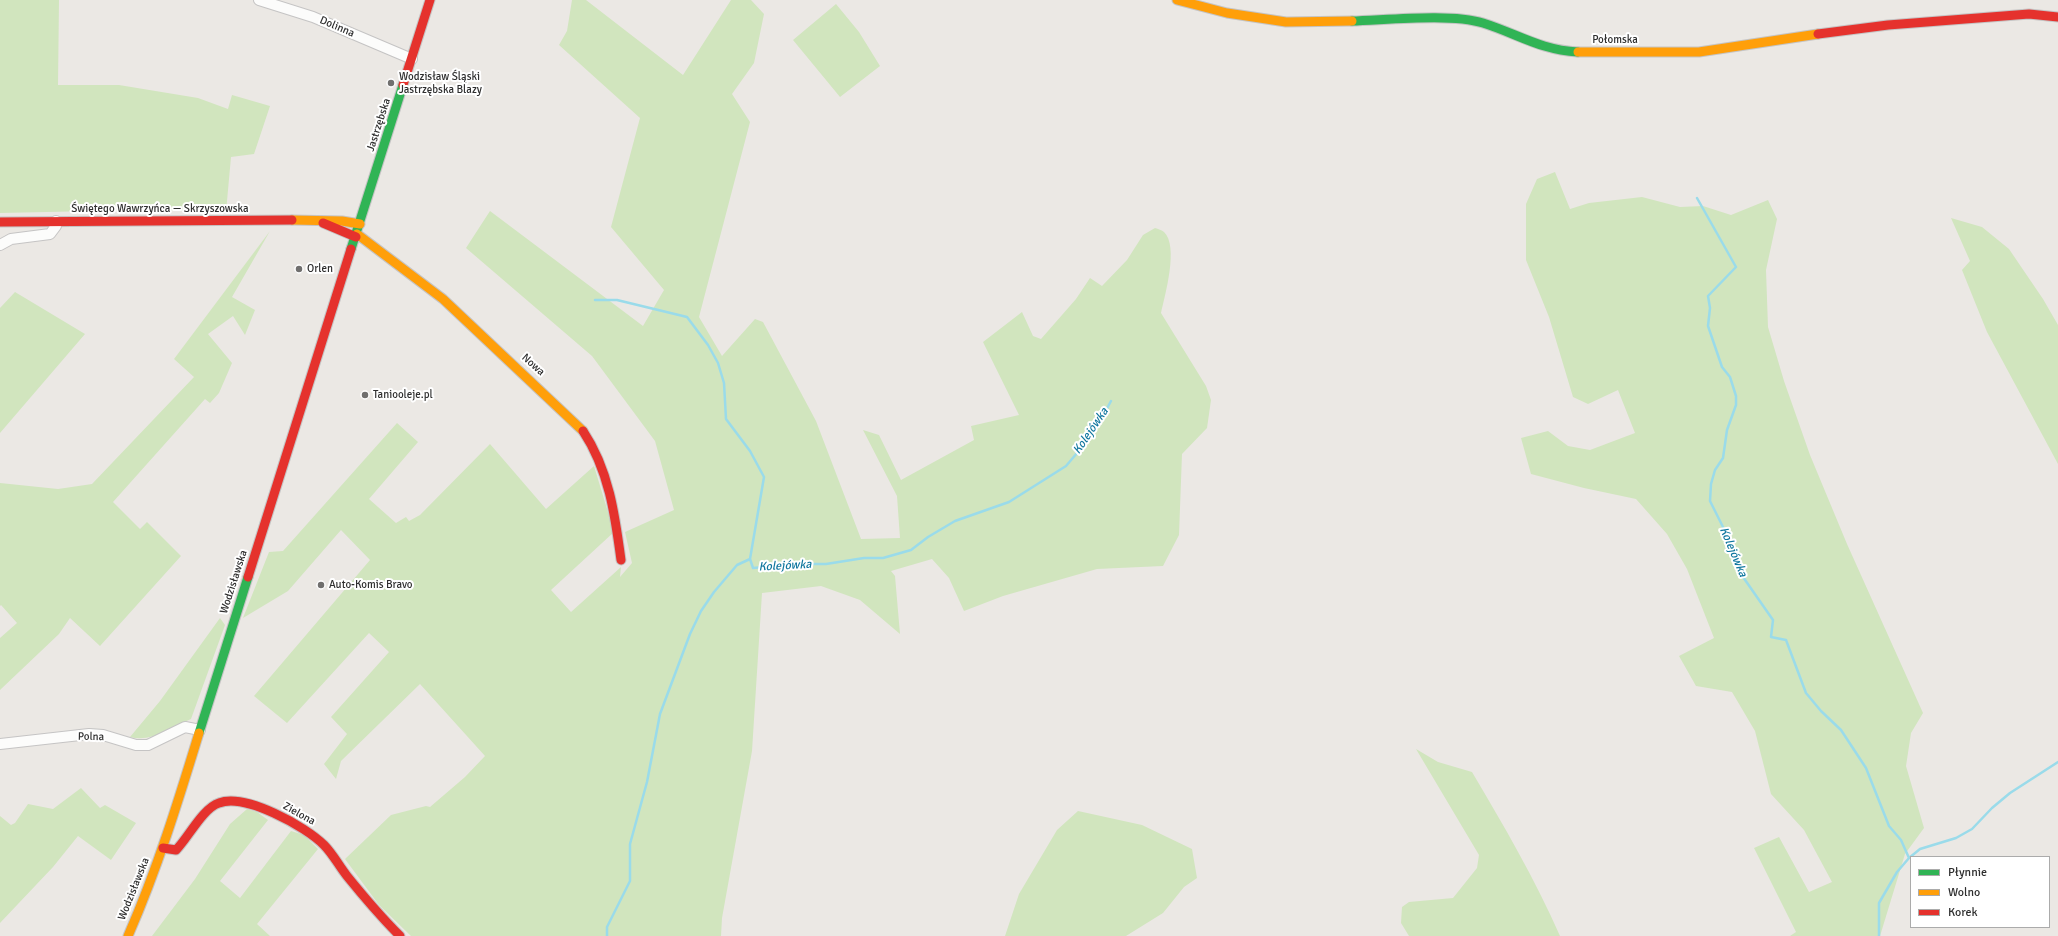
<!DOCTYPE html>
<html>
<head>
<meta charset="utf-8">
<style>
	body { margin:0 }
	#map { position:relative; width:2058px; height:936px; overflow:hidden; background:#ebe8e4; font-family:Signika,sans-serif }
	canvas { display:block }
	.legend { position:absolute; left:1910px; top:856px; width:140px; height:72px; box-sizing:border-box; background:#fff; border:1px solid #ababab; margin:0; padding:5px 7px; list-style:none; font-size:12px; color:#2e2e2e }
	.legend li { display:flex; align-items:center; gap:8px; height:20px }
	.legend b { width:20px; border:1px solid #ababab }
</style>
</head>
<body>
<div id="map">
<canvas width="2058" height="936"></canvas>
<ul class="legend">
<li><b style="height:5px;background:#30b455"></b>Płynnie</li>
<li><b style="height:5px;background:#ff9f0a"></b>Wolno</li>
<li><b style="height:5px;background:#e5322d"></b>Korek</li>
</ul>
</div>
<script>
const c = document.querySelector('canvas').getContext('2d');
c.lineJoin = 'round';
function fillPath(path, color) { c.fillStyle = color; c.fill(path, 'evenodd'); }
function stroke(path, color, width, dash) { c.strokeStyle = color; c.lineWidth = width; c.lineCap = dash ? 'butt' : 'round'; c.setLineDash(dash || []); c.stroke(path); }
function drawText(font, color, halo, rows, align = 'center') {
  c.font = font + ' Signika,sans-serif'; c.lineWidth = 4; c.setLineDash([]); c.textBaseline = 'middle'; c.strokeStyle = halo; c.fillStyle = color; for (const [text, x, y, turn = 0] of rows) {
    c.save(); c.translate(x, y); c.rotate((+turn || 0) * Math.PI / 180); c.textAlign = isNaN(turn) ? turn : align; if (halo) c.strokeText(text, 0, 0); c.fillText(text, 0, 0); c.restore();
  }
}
const green = new Path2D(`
	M0 0H59L58 85H119L198 98 228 109 232 95 270 106 254 154 231 157 226 212 141 210 0 213Z
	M572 0H586L683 75 731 0H751L764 14 754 63 732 94 750 122 699 317 722 356 755 319 763 322 816 421 861 539 900 538 897 496 863 430 879 435 901 480 974 440 971 426 1019 415 983 342 1022 312 1033 336 1041 339 1076 299 1090 278 1102 286 1127 260 1143 235 1155 228C1158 229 1162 230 1164 232 1179 246 1165 295 1161 313L1206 386 1211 400 1207 428 1182 454 1179 535 1163 566 1097 569 1003 596 964 611 949 578 932 559 891 571 895 576 900 634 860 600 821 586 762 593 752 751 722 918 721 936H411L379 905 345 859 391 815 426 806 430 807 465 777 485 756 420 684 341 761 336 779 324 764 347 734 331 717 389 652 369 633 287 723 254 696 370 560 341 530 288 591 243 618 269 552 283 551 397 423 418 442 369 499 396 523 406 517 409 521 420 515 490 444 546 509 594 466 614 532 551 590 571 612 621 567 620 577 632 563 625 532 674 510 655 441 592 356 466 248 490 211 643 326 664 290 611 227 640 118 559 45 567 31Z
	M836 4 859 32 880 66 840 97 793 40Z
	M1555 172 1570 209 1589 203 1642 197 1680 207 1703 206 1731 215 1768 200 1777 219 1766 270 1768 327 1784 381 1810 455 1847 544 1923 713 1911 733 1906 766 1924 828 1905 854 1880 936H1790L1796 932 1754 848 1779 837 1809 892 1832 882 1804 830 1771 794 1755 731 1732 692 1696 686 1679 656 1714 638 1687 569 1667 534 1636 499 1584 488 1531 474 1521 438 1548 431 1568 446 1590 450 1635 433 1618 390 1588 404 1573 397 1549 317 1526 260V204L1537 179Z
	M1951 218 1982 227 2009 249 2043 299 2058 325V464L1987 332 1962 270 1970 261Z
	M270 231 232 297 255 310 245 335 233 316 208 334 232 363 219 393 210 403 205 399 113 502 140 529 147 522 181 556 100 646 70 618 59 634 0 690V638L17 623 1 605 0 606V483L58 489 92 484 194 377 174 359Z
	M15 292 85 334 0 433V308Z
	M220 618 225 625 191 719C172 727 151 743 130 737L160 701Z
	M1416 749 1438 762 1472 772C1504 826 1535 879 1560 936H1409L1401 923 1402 907 1409 902 1453 898 1477 868 1479 855Z
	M81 788 100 808 105 805 136 823 111 860 78 836 53 867 0 923V816L11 825 15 823 28 804 53 809Z
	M247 809 257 812 268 820 220 881 240 898 291 831 304 835 318 849 257 924 270 936H152L195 879 230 824Z
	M1078 811 1142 825 1192 849 1197 878 1184 887 1163 913 1126 936H1005L1019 894 1057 830Z`);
const stream = new Path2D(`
	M1697 198 1736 267 1708 296 1710 308 1708 326 1722 367 1730 377 1736 396V405L1727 430 1723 458 1715 470 1711 484 1710 501 1737 555 1743 577 1773 620 1771 637 1786 640 1806 693 1821 711 1841 730 1866 768 1889 826 1901 840 1909 858
	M595 300H617L687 317 708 345 718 363 724 383 726 419 750 451 764 477 750 559
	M607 936V927L630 881V844L647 782 660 714 690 634 701 611 714 592 737 565 750 559 753 568 801 564H826L864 558H883L911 550 928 537 955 521 1009 502 1066 466 1083 446 1098 425 1111 401
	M1879 936V903L1897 872 1909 858 1920 849 1956 838 1972 829 1992 808 2010 793 2058 762`);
const street = new Path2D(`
	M259 0 313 17 412 59
	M0 245 11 239 50 234 56 226V221
	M0 744 89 734 103 735 136 745H148L185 727 200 730`);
const fast = new Path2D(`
	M1352 21C1387 20 1451 13 1483 23 1518 34 1540 50 1578 52
	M351 249 403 85
	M199 733 248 577`);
const slow = new Path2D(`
	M1177 0 1227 13 1286 22 1352 21
	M1578 52H1699L1818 34
	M292 220 342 221 360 224
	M357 234 443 299 583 431
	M128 936C157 870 178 802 199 733`);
const jam = new Path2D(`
	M1818 34 1888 25 2029 14 2058 17
	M403 85 430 0
	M0 222 292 220
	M323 223 356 237
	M583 431C609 470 615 515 621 560
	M248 577 351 249
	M163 848 176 850C188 838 203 808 219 803 245 793 305 826 324 845 333 854 339 866 347 876 364 897 381 917 400 936`);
const markers = [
	[391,83,4,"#706f6e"],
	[299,269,4,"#706f6e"],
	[365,395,4,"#706f6e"],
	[321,585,4,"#706f6e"]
];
const streetNames = [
	["Dolinna",337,27,23],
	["Połomska",1615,40],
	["Jastrzębska",379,125,-72],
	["Świętego Wawrzyńca — Skrzyszowska",160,209],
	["Nowa",533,365,42],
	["Wodzisławska",234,582,-72],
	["Polna",91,737,1],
	["Zielona",299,814,29],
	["Wodzisławska",134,889,-68]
];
const poiNames = [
	["Wodzisław Śląski",399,77],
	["Jastrzębska Blazy",399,90],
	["Orlen",307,269],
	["Taniooleje.pl",373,395],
	["Auto-Komis Bravo",329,585]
];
const waterNames = [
	["Kolejówka",1091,431,-56],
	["Kolejówka",1733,552,67],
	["Kolejówka",785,566,-3]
];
fillPath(green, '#d1e5be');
stroke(stream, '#9adbea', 2.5);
stroke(street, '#c5c4c4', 12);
stroke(fast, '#c5c4c4', 11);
stroke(slow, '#c5c4c4', 11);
stroke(jam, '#c5c4c4', 11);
stroke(street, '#fcfcfb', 10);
stroke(fast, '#30b455', 9);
stroke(slow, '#ff9f0a', 9);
stroke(jam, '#e5322d', 9);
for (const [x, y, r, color] of markers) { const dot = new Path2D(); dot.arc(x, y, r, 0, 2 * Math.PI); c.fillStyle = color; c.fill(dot); stroke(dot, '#fff', 1.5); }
drawText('11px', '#2e2e2e', '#fff', streetNames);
drawText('11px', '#2e2e2e', '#fff', poiNames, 'left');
drawText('italic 12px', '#10779f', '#fff', waterNames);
</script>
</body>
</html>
